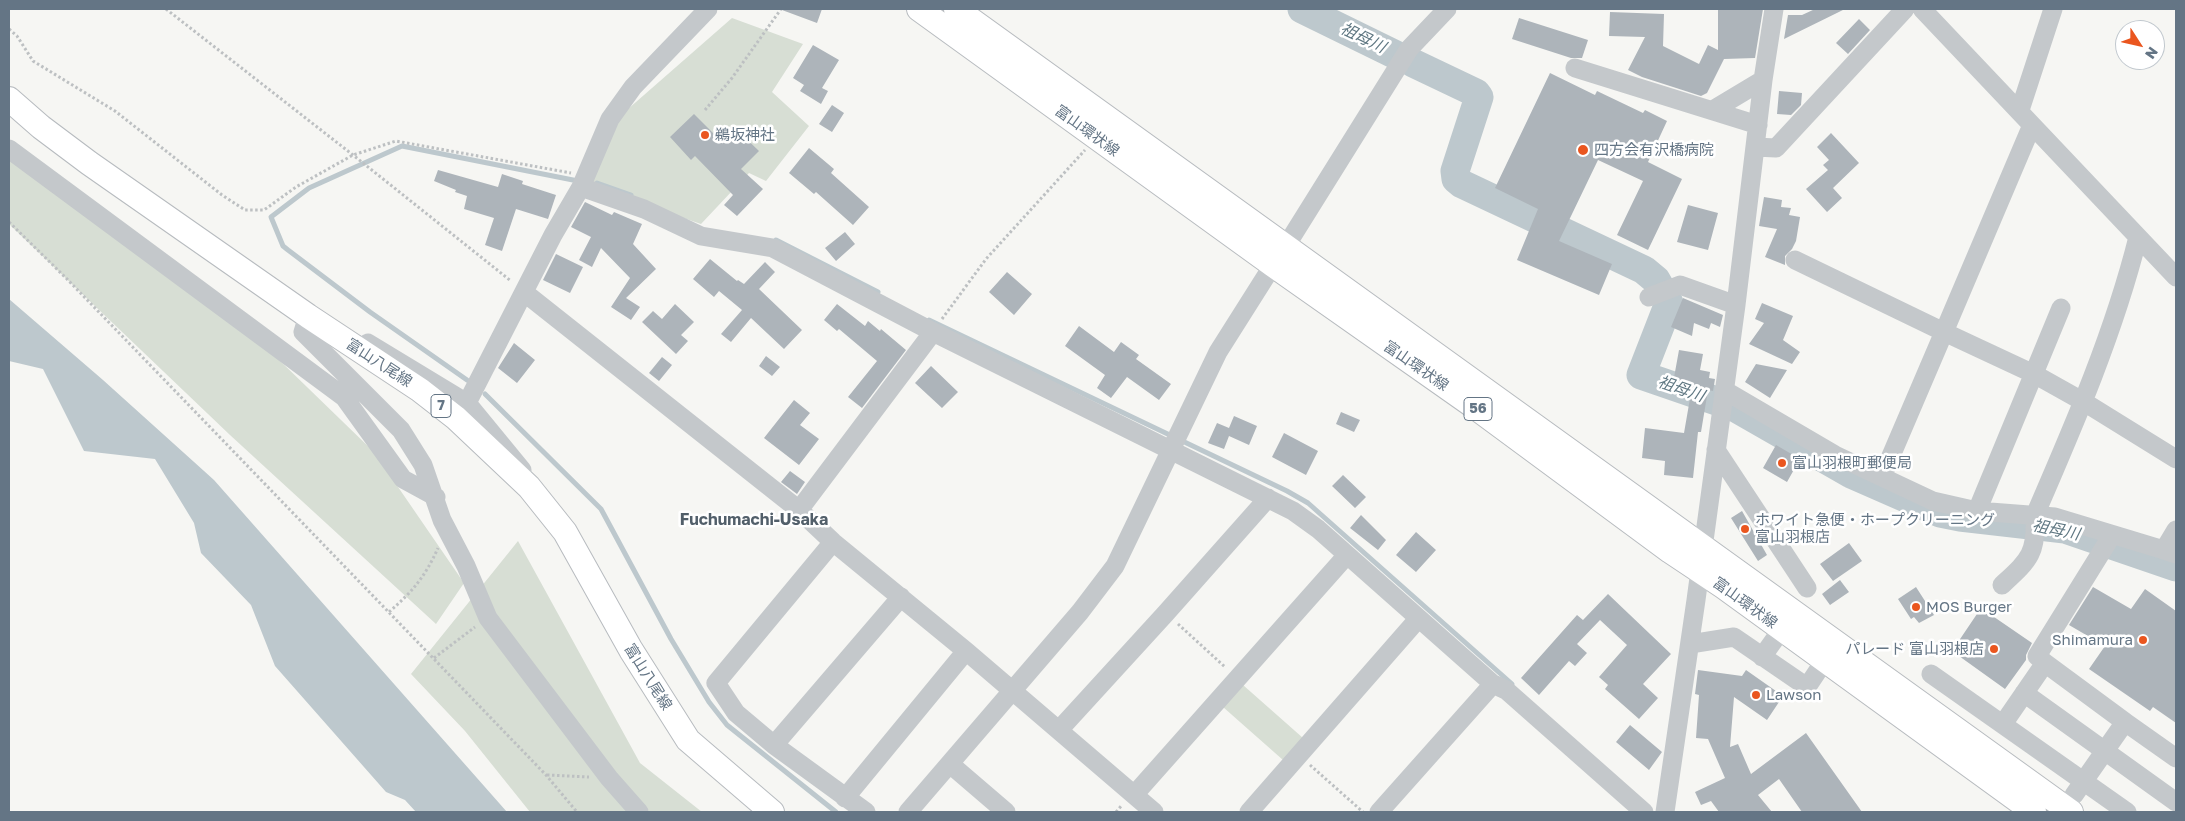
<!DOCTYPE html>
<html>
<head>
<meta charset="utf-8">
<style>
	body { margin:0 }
	#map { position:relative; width:2185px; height:821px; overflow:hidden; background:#f6f6f3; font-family:"Golos Text",sans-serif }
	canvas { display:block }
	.frame { position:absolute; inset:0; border:10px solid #647585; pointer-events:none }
	.north { position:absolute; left:2115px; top:20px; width:50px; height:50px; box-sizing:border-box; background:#fff; border:1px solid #c1c8ce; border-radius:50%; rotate:125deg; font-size:14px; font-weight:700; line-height:20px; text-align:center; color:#647585 }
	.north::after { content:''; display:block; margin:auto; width:18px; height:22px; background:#ea561f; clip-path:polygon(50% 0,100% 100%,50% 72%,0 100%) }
</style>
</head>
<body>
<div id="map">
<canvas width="2185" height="821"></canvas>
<div class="frame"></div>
<div class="north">N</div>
</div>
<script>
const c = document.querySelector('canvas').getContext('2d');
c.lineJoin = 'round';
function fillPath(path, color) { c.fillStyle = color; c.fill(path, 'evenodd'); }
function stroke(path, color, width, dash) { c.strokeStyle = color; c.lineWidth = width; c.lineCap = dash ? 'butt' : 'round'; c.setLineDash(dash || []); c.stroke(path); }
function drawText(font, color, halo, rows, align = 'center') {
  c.font = font + ' "Golos Text","Noto Sans JP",sans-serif'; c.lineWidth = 5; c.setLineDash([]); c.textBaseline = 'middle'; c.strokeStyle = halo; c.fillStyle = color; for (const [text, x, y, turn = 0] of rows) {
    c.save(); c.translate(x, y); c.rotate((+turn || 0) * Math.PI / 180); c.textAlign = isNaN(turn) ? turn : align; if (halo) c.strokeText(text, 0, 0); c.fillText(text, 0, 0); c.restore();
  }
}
const green = new Path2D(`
	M732 18 803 44 772 92 809 126 766 181 749 173 701 224 590 186 620 116Z
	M9 160 274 355 374 452 464 583 436 624 230 435 9 224Z
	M518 541 640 763 702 812H530L465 731 411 674Z
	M1243 685 1303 738 1283 760 1223 707Z`);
const water = new Path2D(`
	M9 299 103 380 214 480 507 812H416L405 800 386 792 275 666 251 605 201 553 194 523 155 459 84 451 43 369 9 361Z`);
const stream = new Path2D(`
	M597 183 631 195
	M776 240 878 292
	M929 320 1287 491 1308 503 1512 684
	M467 380 370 312 288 250 283 246 271 217 309 188 402 146 578 181
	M485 394 601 509 671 639 709 702 727 725 836 812`);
const river = new Path2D(`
	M1302 9 1396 55
	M1413 63 1476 93 1479 97 1455 171 1456 179 1462 184 1644 270 1656 280 1669 303 1641 375 1734 407 1851 474 1940 513 1960 517 2065 529 2176 567`);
const building = new Path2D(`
	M782 9H822L817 23 782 10Z
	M1718 9H1763L1755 58 1724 59 1707 93 1701 96 1642 77 1628 70 1645 37 1609 36 1610 12 1664 14 1663 46 1699 64 1708 45 1718 50Z
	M1815 9H1845L1784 39 1788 15H1802Z
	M1519 18 1588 40 1582 58H1571L1512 39Z
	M1859 19 1870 30 1848 54 1836 43Z
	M813 45 839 60 822 88 828 91 821 104 800 91 804 85 793 78Z
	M1550 73 1595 95 1597 91 1643 113 1645 110 1667 121 1648 162 1682 179 1648 250 1617 235 1643 181 1598 160 1559 241 1612 264 1599 295 1517 260 1538 209 1495 188Z
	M1779 91 1802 93 1801 105 1791 115 1777 114Z
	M832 105 844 113 832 132 819 124Z
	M694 114 721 141 735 128 759 151 741 169 763 189 737 216 724 205 733 195 695 156 691 160 670 137Z
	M1831 133 1859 163 1833 188 1842 198 1827 212 1806 189 1828 170 1823 165 1829 160 1817 147Z
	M809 148 834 169 831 173 869 207 853 225 816 192 814 194 789 173Z
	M438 170 498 187 502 174 523 181 522 184 556 195 548 219 516 209 502 251 485 245 494 218 464 209 467 196 455 192 456 190 434 181Z
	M1764 197 1782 200 1781 207 1791 208 1789 215 1800 217 1796 241 1792 249 1785 256V265L1765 257 1777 229 1759 226Z
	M585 202 612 215 614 212 642 224 633 244 656 269 626 298 640 307 631 320 611 307 630 278 601 248 592 267 579 260 591 237 571 227Z
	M1688 205 1718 213 1708 250 1677 242Z
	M845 232 855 244 836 261 825 248Z
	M556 254 583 267 570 293 543 280Z
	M710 259 737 281 738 280 744 284 765 262 775 272 759 289 802 330 784 349 751 318 731 342 721 334 742 310 719 291 714 297 693 279Z
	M1007 272 1032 294 1014 315 989 292Z
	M1683 298 1723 315 1720 327 1711 323 1709 329 1694 323 1692 336 1671 327Z
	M1762 303 1793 316 1783 340 1800 352 1792 364 1749 344 1764 323 1755 319Z
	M675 304 694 322 681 335 688 341 676 354 642 322 653 311 662 319Z
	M837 304 865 326 868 321 880 331 881 329 906 350 862 408 848 397 877 361 839 329 837 331 824 320Z
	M1079 326 1114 352 1121 342 1139 355 1136 359 1171 384 1159 400 1127 377 1111 398 1097 388 1105 375 1065 346Z
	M514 343 535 360 517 383 498 368Z
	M1679 350 1703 354 1700 370 1710 372 1709 378 1715 379 1713 391 1708 390 1701 432H1698L1693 478 1664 475 1665 461 1642 458 1645 428 1684 433 1692 387 1673 383Z
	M766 356 780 367 772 376 759 366Z
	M662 357 672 365 659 381 649 373Z
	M1756 364 1787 370 1770 398 1745 382Z
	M931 366 958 392 942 408 915 383Z
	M794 400 810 413 800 425 819 439 799 465 764 438Z
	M1341 412 1360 420 1354 432 1336 424Z
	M1234 416 1257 426 1249 445 1229 436 1224 449 1208 443 1217 423 1229 428Z
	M1284 433 1318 451 1306 475 1272 457Z
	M1776 445 1800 459 1787 482 1763 468Z
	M790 471 805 482 797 494 781 482Z
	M1343 475 1366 497 1355 508 1332 486Z
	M1742 511 1767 555 1758 561 1731 518Z
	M1361 515 1386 540 1378 550 1350 528Z
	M1416 532 1436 550 1416 572 1396 555Z
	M1849 543 1862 561 1833 581 1820 564Z
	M1840 580 1849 592 1830 605 1822 594Z
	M1916 587 1934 615 1919 623 1914 617 1911 619 1898 599Z
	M2093 587 2131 609 2145 589 2176 611V723L2153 707 2150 711 2089 669 2105 646 2069 625Z
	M1608 594 1671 654 1643 684 1658 698 1639 719 1605 689 1608 685 1599 677 1627 645 1600 620 1577 644 1587 653 1575 666 1569 661 1539 695 1521 678 1577 615 1583 620Z
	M1981 608 2032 643 2026 655V660L2005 689 1952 651Z
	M1698 670 1742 676 1746 670 1783 696 1767 720 1734 697 1730 747 1738 744 1751 774 1806 733 1862 812H1802L1779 779 1758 795 1772 812H1719L1711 801 1701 805 1695 792 1725 778 1708 739 1696 738 1699 695 1695 694Z
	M1630 725 1662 752 1649 770 1616 742Z`);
const path = new Path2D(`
	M166 9 353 155 511 281
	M9 29 17 36 33 61 115 111 222 195 245 210H264L296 187 353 155 396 141 571 173
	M705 110 732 78 781 9
	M9 222 66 278 546 775 577 812
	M942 319 986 259 1085 150
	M389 612C413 591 425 577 438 548
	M1178 624 1225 667
	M434 658 475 627
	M1310 765 1363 812
	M547 775 589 777
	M1116 812 1122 805`);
const minor = new Path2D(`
	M1922 9 2176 277
	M1575 68 1758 125
	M1713 110 1763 80
	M2020 110 2053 9
	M2032 125 1944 332 2034 374 2084 402 2176 459
	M1755 147 1776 148 1905 9
	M9 149 344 397 403 479 436 497
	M581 187 644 209 701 236 773 248 933 332 1293 511 1318 529 1493 684 1506 690 1644 812
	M1286 246 1409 49 1447 9
	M1795 260 1944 332 1882 477
	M525 293 799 510 833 542 966 651 1154 812
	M1649 297 1680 285 1736 305
	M320 321 308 316 303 332 401 430 423 465 442 520 466 566 488 618 609 778 639 812
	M368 343 467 403 522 470
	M1724 390 1835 455 1933 501 1977 511 2055 517 2164 550
	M467 403 553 235 581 187 610 119 633 87 708 9
	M1716 450 1807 588
	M799 510 933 332
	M1977 511 2061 308
	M2176 530 2164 550 2176 554
	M833 542 716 683 736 713 774 745 866 812
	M2002 585C2029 560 2037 554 2035 515 2074 425 2114 333 2138 237
	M1690 644 1734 637 1807 687 1825 660
	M1762 657 1782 629
	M2045 663 2037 656 2112 535
	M1931 674 2127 812
	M2024 693 2176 802
	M2125 722 2176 758
	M2003 724 2045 663 2125 722 2074 795
	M1059 730 1166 613 1268 498
	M774 745 901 597
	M950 764 1006 812
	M1134 795 1347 555
	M845 798 966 651
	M908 812 1080 612 1115 566 1218 352 1273 265
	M1249 812 1418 619
	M1379 812 1493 684
	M1665 812 1696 600 1736 305 1763 80 1774 9`);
const major = new Path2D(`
	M919 9 1273 265 1475 407 1670 551 1724 587 2034 812
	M956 9 2071 812
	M9 99 41 127 89 163 308 316 420 390 456 418 529 487 565 532 631 650 688 740 772 812`);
const markers = [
	[705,135,5,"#ea561f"],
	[1583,150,6,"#ea561f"],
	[1782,463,5,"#ea561f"],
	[1745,529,5,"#ea561f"],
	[1916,607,5,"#ea561f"],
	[2143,640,5,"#ea561f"],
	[1994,649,5,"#ea561f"],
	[1756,695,5,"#ea561f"]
];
const shields = [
	[441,406,20],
	[1478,409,28]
];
const shieldNames = [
	["7",441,406],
	["56",1478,409]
];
const streetNames = [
	["富山環状線",1087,131,36],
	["富山八尾線",379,363,33],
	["富山環状線",1416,366,35],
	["富山環状線",1745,603,36],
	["富山八尾線",648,677,58]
];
const poiNames = [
	["鵜坂神社",715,135],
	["四方会有沢橋病院",1594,150],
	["富山羽根町郵便局",1792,463],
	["ホワイト急便・ホープクリーニング",1755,520],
	["富山羽根店",1755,537],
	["MOS Burger",1926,607],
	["Shimamura",2133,640,"right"],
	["パレード 富山羽根店",1984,649,"right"],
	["Lawson",1766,695]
];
const waterNames = [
	["祖母川",1363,38,26],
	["祖母川",1681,389,19],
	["祖母川",2056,530,12]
];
const neighbourhoodNames = [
	["Fuchumachi-Usaka",754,520]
];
fillPath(green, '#d7ded4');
fillPath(water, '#bdc8cd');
stroke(stream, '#bdc8cd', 5);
stroke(river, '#bdc8cd', 29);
fillPath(building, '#adb4ba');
stroke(major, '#b7bbbf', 26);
stroke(path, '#bdc0c2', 3, [2.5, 2.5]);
stroke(minor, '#c4c8cb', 19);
stroke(major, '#fff', 24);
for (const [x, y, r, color] of markers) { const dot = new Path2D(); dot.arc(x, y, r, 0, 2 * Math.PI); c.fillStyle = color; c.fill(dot); stroke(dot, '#fff', 2); }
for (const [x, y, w] of shields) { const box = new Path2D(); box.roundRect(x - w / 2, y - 11.5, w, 23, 4); c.fillStyle = '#fff'; c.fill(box); stroke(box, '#647585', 1); }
drawText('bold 14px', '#647585', null, shieldNames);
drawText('15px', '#647585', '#fff', streetNames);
drawText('15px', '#647585', '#fff', poiNames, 'left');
drawText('italic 16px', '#5f7782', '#fff', waterNames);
drawText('bold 16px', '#525f6a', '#fff', neighbourhoodNames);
</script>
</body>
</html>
